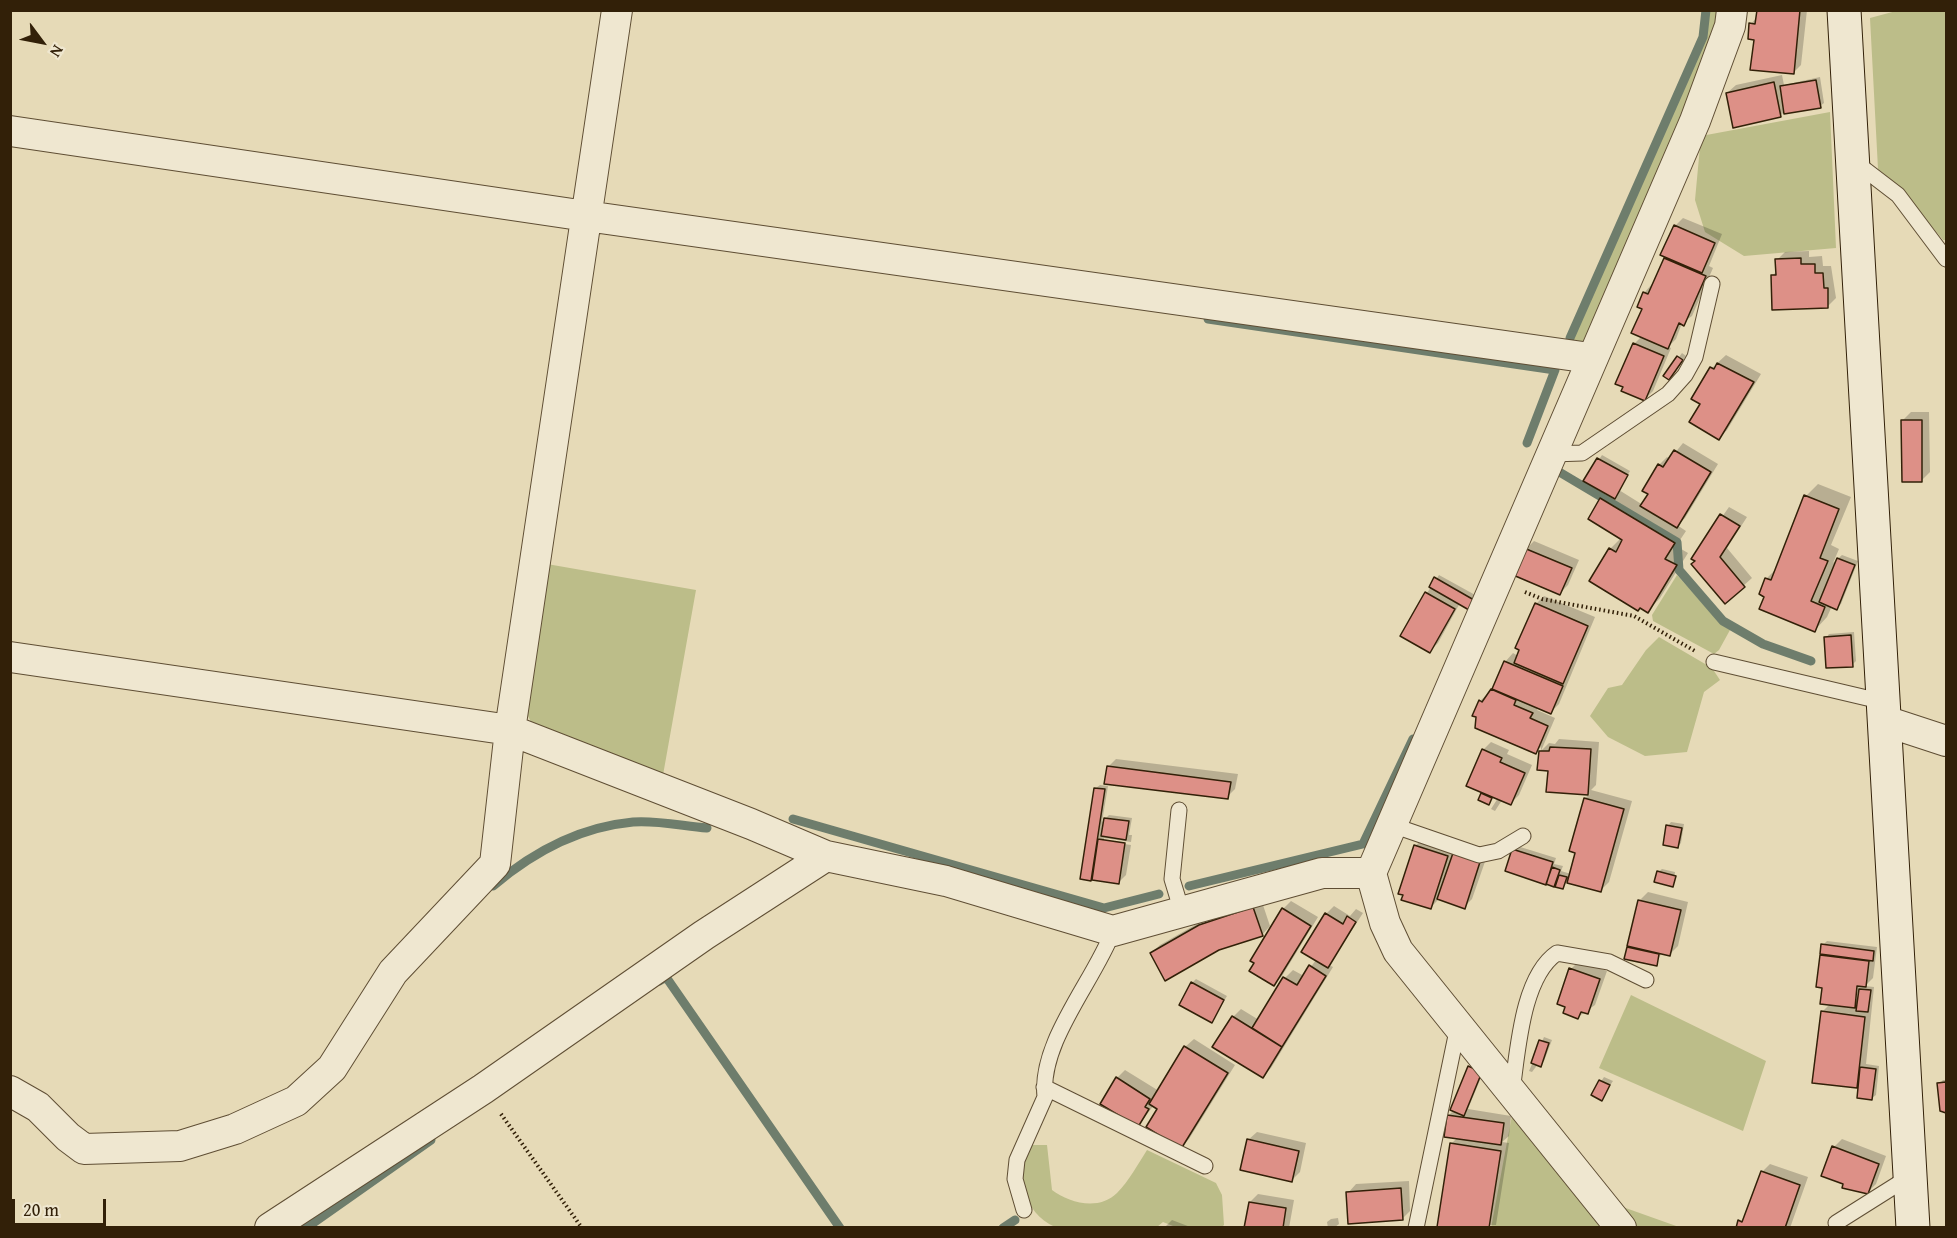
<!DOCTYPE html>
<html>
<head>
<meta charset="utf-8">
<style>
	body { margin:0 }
	#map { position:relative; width:1957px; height:1238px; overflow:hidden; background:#e6dab7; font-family:"Gentium Book Plus",serif }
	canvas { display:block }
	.frame { position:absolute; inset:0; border:12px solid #322008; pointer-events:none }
	.north { position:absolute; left:12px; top:12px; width:60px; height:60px; -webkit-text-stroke:4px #efe7d0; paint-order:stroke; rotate:122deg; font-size:16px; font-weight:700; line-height:24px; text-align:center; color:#322008 }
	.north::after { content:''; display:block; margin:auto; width:21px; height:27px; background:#322008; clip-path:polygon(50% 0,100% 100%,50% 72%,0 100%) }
	.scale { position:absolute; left:12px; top:1199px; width:94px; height:27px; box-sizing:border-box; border:3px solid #322008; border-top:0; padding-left:8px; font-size:18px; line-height:21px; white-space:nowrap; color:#322008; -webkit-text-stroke:4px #efe7d0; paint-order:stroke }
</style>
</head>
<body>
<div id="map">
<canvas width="1957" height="1238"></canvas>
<div class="frame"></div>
<div class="north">N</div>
<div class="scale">20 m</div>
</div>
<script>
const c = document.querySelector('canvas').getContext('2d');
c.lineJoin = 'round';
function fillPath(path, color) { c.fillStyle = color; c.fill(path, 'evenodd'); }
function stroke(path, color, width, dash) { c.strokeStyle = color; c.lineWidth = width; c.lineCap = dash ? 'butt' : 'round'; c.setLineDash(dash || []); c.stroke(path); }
const green = new Path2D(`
	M1709 11H1720L1716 32 1619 271 1583 343 1571 345 1705 37Z
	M1896 11H1946V240H1943L1899 187 1878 169 1870 18Z
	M1830 112 1836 248 1744 256 1705 232 1695 200 1701 136Z
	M547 564 696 590 663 775 532 724 526 712Z
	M1677 575 1722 625 1730 630 1719 650 1714 654 1653 621 1652 615Z
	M1659 637 1712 668 1720 680 1704 692 1687 752 1645 756 1608 737 1590 716 1608 688 1622 685 1646 650Z
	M1631 995 1766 1061 1743 1131 1599 1068Z
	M1513 1110 1605 1227 1491 1228Z
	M1031 1145H1047L1052 1190C1069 1203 1099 1211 1117 1193 1129 1181 1138 1164 1147 1150L1216 1183 1222 1195 1224 1225 1222 1227 1178 1228 1163 1222 1157 1227C1141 1227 1065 1231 1055 1227 1023 1213 1013 1171 1031 1145Z
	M1620 1206 1679 1227H1637Z`);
const shadow = new Path2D(`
	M1758 10H1807L1801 65 1793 73 1755 38 1751 24 1757 17Z
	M1782 75 1784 85 1820 77 1824 103 1820 106 1784 112 1780 116 1727 93 1736 85Z
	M1683 218 1722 234 1709 266 1713 268 1692 316 1682 323 1676 339 1668 347 1671 348 1653 391 1645 399 1617 383 1635 343 1642 336 1644 293 1652 284 1668 257 1675 226Z
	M1809 251V257L1822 256 1823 266H1831L1836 298 1828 306 1772 276 1777 271V260L1785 252Z
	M1682 353 1686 356 1673 374 1666 375Z
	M1726 355 1761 374 1727 430 1719 438 1702 404 1693 398 1712 368Z
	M1911 412H1929L1930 472 1922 480 1903 420Z
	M1683 443 1718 464 1685 518 1677 525 1686 531 1676 546 1688 553 1660 598 1648 611 1610 549 1621 538 1602 499 1608 493 1585 481 1602 455 1630 471 1619 490 1643 505 1659 465 1667 457 1670 459Z
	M1818 484 1851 497 1831 545 1839 549 1833 563 1842 555 1858 561 1841 604 1837 608 1832 606 1827 617 1815 630 1761 593 1767 578 1777 568 1806 496Z
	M1729 507 1747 517 1727 548 1752 578 1725 602 1693 558Z
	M1534 541 1579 560 1568 585 1560 593 1526 549Z
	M1439 575 1477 596 1472 605 1460 603 1438 643 1430 651 1427 593Z
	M1544 596 1595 617 1559 704 1551 712 1539 707 1537 710 1555 718 1541 751V747L1535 752 1480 701 1493 689 1505 662 1513 653 1518 656 1536 604Z
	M1854 632 1856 661 1852 665 1826 638 1829 634Z
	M1559 739 1599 742 1596 785 1591 790 1632 801 1609 882 1601 890 1567 881 1562 888 1507 870 1517 846 1556 858 1554 864 1563 866 1561 871 1571 874 1585 798 1590 794 1548 791 1549 770 1541 751 1549 743 1555 744Z
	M1491 742 1509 750 1507 754 1532 765 1519 795 1511 803 1502 800 1495 811 1491 809 1498 798 1494 796 1488 803 1480 799 1484 792 1483 750Z
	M1116 759 1238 774 1235 789 1227 797 1108 767Z
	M1100 785 1108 786 1102 822 1109 815 1132 818 1129 835H1132L1131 842 1104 838V841L1131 845 1126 875 1118 883 1094 875 1090 879 1096 788Z
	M1671 822 1684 824 1681 843 1678 846 1668 826Z
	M1424 838 1488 853 1472 899 1464 907 1439 899 1430 908 1415 846Z
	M1662 869 1675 872 1673 885 1658 872Z
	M1648 892 1688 902 1678 946 1670 954 1662 952 1656 964 1628 948 1631 945 1640 900Z
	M1261 899 1270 926 1262 935 1151 953 1160 945 1209 917Z
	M1291 901 1318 917 1282 976 1274 984 1283 909Z
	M1334 906 1350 916 1356 909 1363 913 1329 965 1333 967 1271 1068 1263 1076 1233 1017 1241 1009 1259 1020 1285 978 1293 970 1304 976 1316 960 1326 914Z
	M1827 941 1877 947 1873 978 1865 986 1874 987 1866 1064 1879 1066 1876 1095 1872 1098 1860 1083 1856 1087 1822 1012 1830 1004 1824 987 1822 956 1824 953 1823 945Z
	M1579 961 1607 971 1595 1005 1578 1017 1571 969Z
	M1196 979 1227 996 1212 1021 1192 983Z
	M1544 1037 1552 1040 1544 1061 1538 1064 1532 1072 1529 1071Z
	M1194 1039 1235 1065 1189 1139 1181 1147 1159 1109 1154 1105 1138 1126 1117 1078 1125 1070 1159 1091 1185 1047Z
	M1473 1063 1485 1068 1468 1109 1511 1116 1509 1136 1502 1142 1509 1143 1496 1225 1439 1226 1451 1144 1458 1137 1449 1115 1454 1110Z
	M1604 1077 1613 1081 1601 1099 1593 1094Z
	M1943 1080H1946V1111L1941 1110 1939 1084Z
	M1257 1132 1306 1143 1300 1172 1292 1180 1248 1140Z
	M1842 1139 1886 1156 1876 1184 1868 1192 1834 1147Z
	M1770 1164 1808 1177 1790 1228H1737L1747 1214 1762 1172Z
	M1409 1181 1410 1211 1402 1219 1348 1193 1356 1184Z
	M1258 1194 1294 1200 1289 1228H1246L1250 1202Z
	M1338 1218 1339 1224 1335 1227 1328 1228 1327 1222 1331 1219Z
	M1172 1220 1193 1228H1164Z`);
const stream = new Path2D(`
	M1208 319 1555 370 1527 443
	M1570 338 1703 37 1706 10
	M1561 473 1677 542 1679 570 1723 621 1763 644 1811 661
	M793 819 1104 908 1159 894
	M493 886C533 852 579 827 633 822 656 820 683 826 707 828
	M1189 886 1363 844 1413 739
	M659 981 666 977 840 1228
	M306 1228 431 1140
	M1003 1228 1015 1220`);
const building = new Path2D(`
	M1757 10H1800L1794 74 1750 70 1754 40 1748 39 1749 23 1755 24Z
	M1816 80 1821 108 1784 114 1780 86Z
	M1774 82 1781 117 1733 128 1726 93Z
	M1674 225 1715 243 1702 273 1660 255Z
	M1664 258 1706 276 1684 326 1679 323 1668 349 1631 333 1642 309 1637 307 1643 292 1648 294Z
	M1801 258V264H1815V273H1823L1824 288H1828V308L1772 310 1771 275H1776L1775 259Z
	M1633 343 1664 356 1645 401 1621 391 1623 387 1615 384Z
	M1677 356 1683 360 1669 380 1663 376Z
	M1717 363 1754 382 1719 440 1689 422 1700 404 1691 399 1710 367 1714 369Z
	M1901 420H1922V482H1902Z
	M1674 450 1711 472 1677 528 1640 506 1648 494 1642 491 1658 464 1663 467Z
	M1597 458 1628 475 1615 499 1583 481Z
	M1804 495 1839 509 1820 558 1828 561 1811 601 1825 607 1815 632 1759 609 1764 597 1759 594 1765 578 1771 580Z
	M1600 498 1675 543 1665 559 1677 565 1648 613 1640 608 1638 611 1589 581 1609 548 1616 552 1622 540 1588 519Z
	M1720 514 1740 526 1720 557 1745 587 1725 604 1691 564 1695 561 1691 559Z
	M1524 548 1572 568 1560 595 1513 575Z
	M1837 558 1855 565 1837 610 1819 602Z
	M1434 577 1474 600 1469 610 1429 587Z
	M1425 592 1455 609 1430 653 1400 636Z
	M1535 603 1588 626 1563 684 1514 663 1519 650 1515 648Z
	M1851 635 1853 667 1826 668 1824 637Z
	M1504 661 1563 686 1551 714 1492 689Z
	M1491 689 1516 700 1514 705 1533 713 1530 718 1548 726 1536 754 1475 728 1476 717 1472 716 1479 700 1482 702Z
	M1550 747 1591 749 1588 795 1546 792 1548 771 1537 770 1539 751H1549Z
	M1482 749 1502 758 1500 762 1525 773 1511 805 1466 786Z
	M1107 766 1231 782 1228 799 1104 784Z
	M1094 788 1105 789 1091 881 1080 879Z
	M1481 793 1492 798 1489 805 1478 800Z
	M1584 798 1624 809 1601 892 1567 883 1575 853 1569 851Z
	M1104 818 1129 821 1126 840 1101 836Z
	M1666 825 1682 828 1678 848 1663 845Z
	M1098 839 1125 843 1119 884 1092 880Z
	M1414 845 1448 856 1431 909 1401 900 1403 895 1398 894Z
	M1512 849 1553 862 1546 885 1505 871Z
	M1453 853 1480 862 1465 909 1437 899Z
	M1552 867 1560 870 1554 887 1546 884Z
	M1657 871 1676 876 1673 887 1654 882Z
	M1559 875 1567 877 1563 889 1555 887Z
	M1638 900 1681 910 1670 956 1627 946Z
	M1253 907 1263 936 1219 950 1165 981 1150 953 1199 925Z
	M1282 908 1311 926 1274 986 1249 971 1254 963 1250 961Z
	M1325 913 1343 924 1347 916 1356 922 1328 968 1301 952Z
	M1821 944 1874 951 1873 961 1820 954Z
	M1627 947 1659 954 1657 966 1624 959Z
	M1820 955 1869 961 1866 987 1857 986 1855 1008 1820 1004 1822 988 1816 987Z
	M1309 965 1326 976 1282 1047 1252 1028 1283 977 1297 985Z
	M1569 968 1600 979 1588 1014 1581 1012 1578 1019 1563 1013 1565 1007 1557 1004Z
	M1191 982 1224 1000 1212 1023 1179 1005Z
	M1859 989 1871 990 1868 1012 1856 1011Z
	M1821 1011 1865 1017 1857 1088 1812 1083Z
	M1232 1016 1282 1047 1263 1078 1212 1047Z
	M1539 1040 1549 1043 1541 1067 1531 1063Z
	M1184 1046 1228 1073 1181 1149 1146 1127 1157 1109 1149 1104Z
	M1468 1066 1482 1072 1464 1116 1450 1110Z
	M1860 1067 1876 1069 1872 1100 1857 1098Z
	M1116 1077 1150 1099 1145 1107 1149 1109 1138 1127 1100 1104Z
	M1599 1080 1610 1085 1602 1101 1591 1095Z
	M1946 1082V1113L1940 1111 1937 1083Z
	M1447 1115 1504 1123 1501 1145 1444 1137Z
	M1247 1139 1299 1151 1292 1182 1240 1170Z
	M1450 1143 1501 1151 1489 1228 1437 1227Z
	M1832 1146 1879 1164 1868 1194 1842 1188 1843 1184 1821 1176Z
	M1761 1171 1800 1185 1785 1228H1736L1738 1220 1742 1222Z
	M1401 1188 1403 1220 1348 1224 1346 1192Z
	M1249 1202 1286 1208 1283 1228H1244Z`);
const path = new Path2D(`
	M1525 592 1542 599 1634 616 1695 651
	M501 1114 582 1228`);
const lane = new Path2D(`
	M1855 162 1898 195 1946 259
	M1552 454 1582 453 1668 394 1685 375 1695 357 1712 284
	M1714 662 1884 702
	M1179 810 1172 879 1182 912
	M1392 825 1479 855 1498 851 1523 836
	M1044 1087 1205 1166
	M1512 1091C1518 1050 1522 977 1557 953L1609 962 1646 980
	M1024 1210 1015 1179 1017 1160 1045 1097C1039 1042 1094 981 1113 931
	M1836 1223 1909 1177
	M1416 1228 1458 1026`);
const street = new Path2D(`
	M10 131 586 216 1590 358
	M10 657 510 730 751 824 826 856 946 881 1113 931 1322 873H1371
	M1885 721 1946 741
	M10 1091 38 1107 68 1137 84 1149 180 1146 235 1129 296 1101 332 1068 393 972 495 864 510 730 617 10
	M270 1228 483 1089 704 935 826 856
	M1621 1228 1398 951 1385 923 1371 873 1695 121 1730 26 1732 10`);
const secondary = new Path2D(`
	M1844 10 1913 1228`);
fillPath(green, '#bcbd89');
fillPath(shadow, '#0003');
stroke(stream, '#6e7d6c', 9);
fillPath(building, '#dd9087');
stroke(building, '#322008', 1.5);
stroke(lane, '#5f4e34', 17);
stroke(street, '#5f4e34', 32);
stroke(secondary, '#322008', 35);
stroke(path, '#322008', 4, [1.5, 3]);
stroke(lane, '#efe7d0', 15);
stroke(street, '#efe7d0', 30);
stroke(secondary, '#efe7d0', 33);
</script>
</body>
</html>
